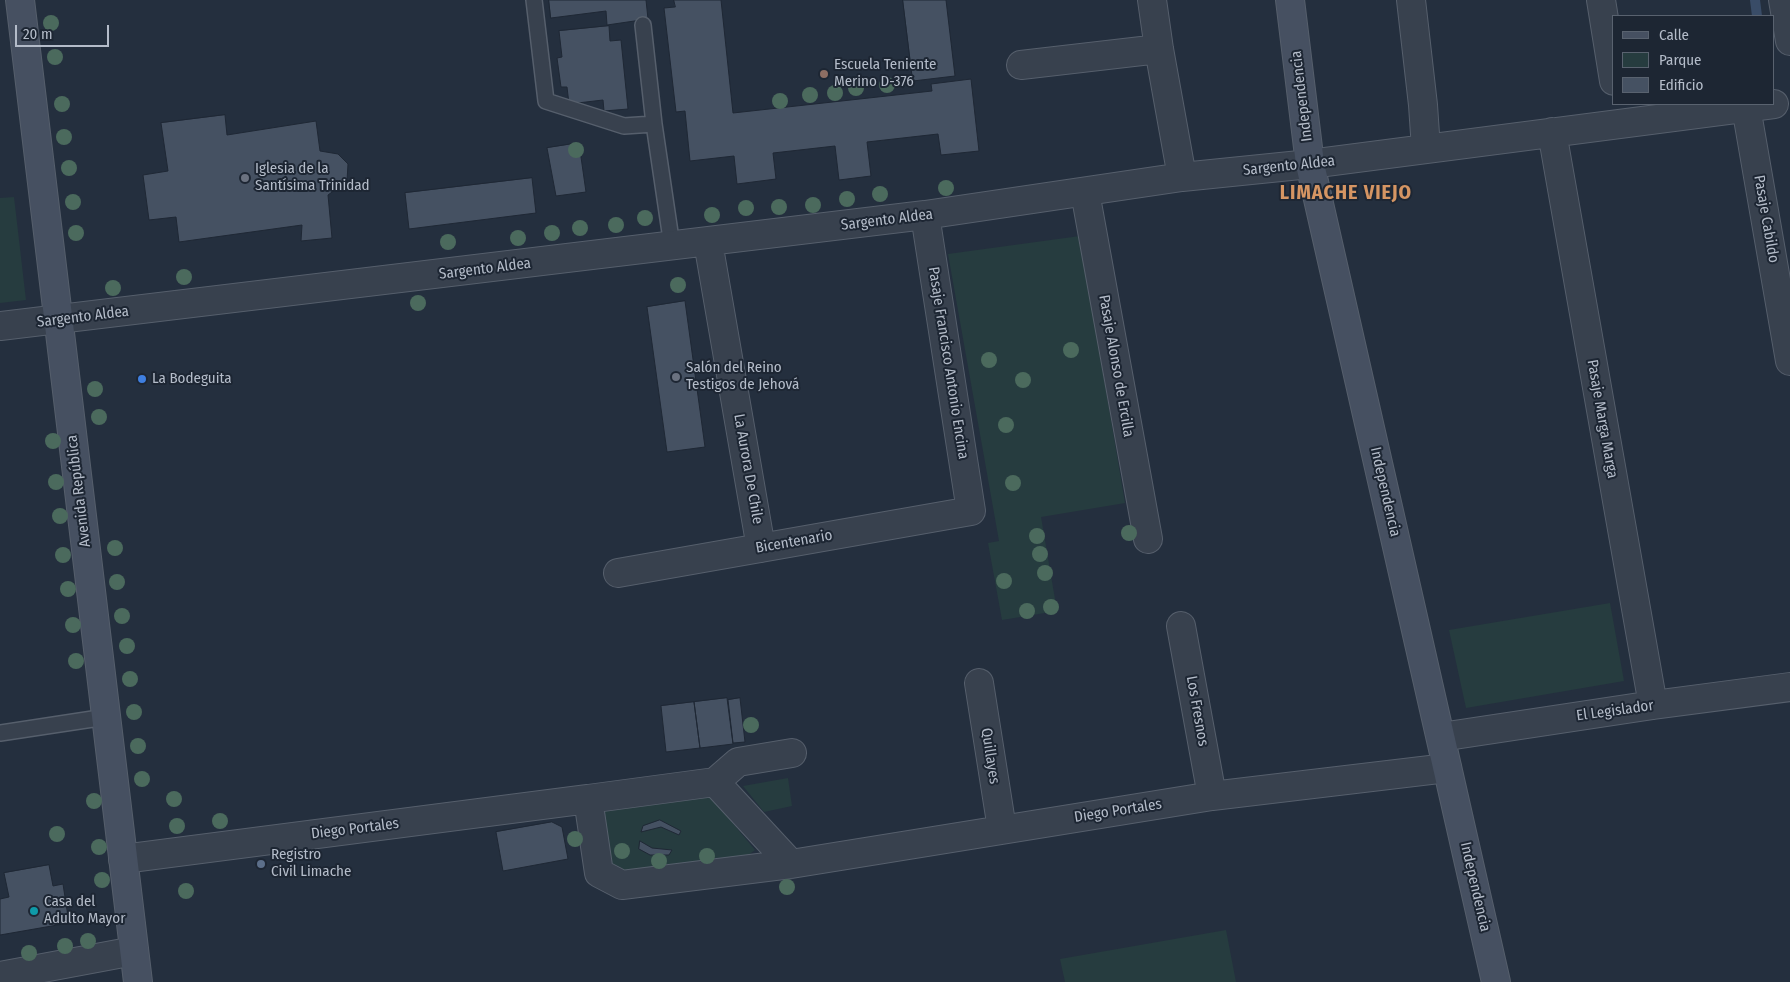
<!DOCTYPE html>
<html>
<head>
<meta charset="utf-8">
<style>
	body { margin:0 }
	#map { position:relative; width:1790px; height:982px; overflow:hidden; background:#242f3e; font-family:"Fira Sans Condensed",sans-serif }
	canvas { display:block }
	.legend { position:absolute; left:1612px; top:15px; width:162px; height:90px; box-sizing:border-box; background:#1d2633; border:1px solid #59626f; margin:0; padding:6px 9px; list-style:none; font-size:15px; color:#b4bcc9 }
	.legend li { display:flex; align-items:center; gap:10px; height:25px }
	.legend b { width:25px; border:1px solid #59626f }
	.scale { position:absolute; left:15px; top:25px; width:94px; height:22px; box-sizing:border-box; border:2px solid #b4bcc9; border-top:0; padding-left:6px; font-size:15px; line-height:18px; white-space:nowrap; color:#b4bcc9; -webkit-text-stroke:4px #1d2633; paint-order:stroke }
</style>
</head>
<body>
<div id="map">
<canvas width="1790" height="982"></canvas>
<ul class="legend">
<li><b style="height:6px;background:#465061"></b>Calle</li>
<li><b style="height:14px;background:#263c3f"></b>Parque</li>
<li><b style="height:14px;background:#455162"></b>Edificio</li>
</ul>
<div class="scale">20 m</div>
</div>
<script>
const c = document.querySelector('canvas').getContext('2d');
c.lineJoin = 'round';
function fillPath(path, color) { c.fillStyle = color; c.fill(path, 'evenodd'); }
function stroke(path, color, width, dash) { c.strokeStyle = color; c.lineWidth = width; c.lineCap = dash ? 'butt' : 'round'; c.setLineDash(dash || []); c.stroke(path); }
function drawText(font, color, halo, rows, align = 'center') {
  c.font = font + ' "Fira Sans Condensed",sans-serif'; c.lineWidth = 4; c.setLineDash([]); c.textBaseline = 'middle'; c.strokeStyle = halo; c.fillStyle = color; for (const [text, x, y, turn = 0] of rows) {
    c.save(); c.translate(x, y); c.rotate((+turn || 0) * Math.PI / 180); c.textAlign = isNaN(turn) ? turn : align; if (halo) c.strokeText(text, 0, 0); c.fillText(text, 0, 0); c.restore();
  }
}
const green = new Path2D(`
	M14 197 26 300 0 303V198Z
	M1080 236 1125 503 1041 517 1057 611 1002 620 988 543 999 541 948 254Z
	M1610 603 1624 681 1466 708 1449 630Z
	M788 778 792 806 764 812 743 786Z
	M695 795 711 797 755 850 743 859 621 878 605 870 602 810Z
	M1226 930 1236 982H1065L1060 959Z`);
const stream = new Path2D(`
	M1755 0 1757 16`);
const building = new Path2D(`
	M549 0H646L648 19 607 25 606 11 551 18Z
	M674 0H721L733 113 932 91 931 84 971 79 979 151 941 155 938 134 867 142 871 176 839 180 835 146 773 153 776 179 737 184 734 156 690 161 685 111 676 112 664 8 675 7Z
	M903 0H946L955 76 913 81Z
	M609 26 610 41 621 40 628 109 604 111 603 100 569 104 567 87H561L557 58 562 57 559 31Z
	M225 115 227 135 316 121 320 151 338 154 348 164 347 181 328 195 332 238 301 241 302 225 179 242 176 217 149 220 143 175 168 171 161 123Z
	M579 143 586 192 556 196 547 148Z
	M532 178 536 213 409 229 405 193Z
	M685 301 705 447 667 452 647 307Z
	M727 698 733 744 700 748 694 702Z
	M740 698 745 742 733 743 728 700Z
	M694 702 700 748 666 752 661 706Z
	M660 820 681 831 679 835 661 827 641 832 643 826Z
	M552 822 562 827 568 859 503 871 496 832Z
	M640 841 652 848 672 850 669 855H650L639 849Z
	M49 865 53 886 63 884 69 923 0 935V899L9 897 4 873Z`);
const lane = new Path2D(`
	M534 0 546 101 624 126 654 124 672 246
	M643 25 654 124
	M0 733 106 717`);
const street = new Path2D(`
	M1152 0 1159 49 1182 177
	M1411 0 1423 105 1426 149
	M1601 0 1614 81
	M1783 0 1790 41
	M1021 65 1159 49
	M1746 107 1790 361
	M1552 132 1653 705
	M1085 192 1148 539
	M708 242 761 548
	M0 326 925 215 1182 177 1310 164 1774 104
	M618 573 971 511 925 215
	M1181 626 1212 796
	M979 683 1002 829
	M1441 737 1653 705 1790 687
	M715 782 738 762 792 753
	M588 799 715 782 791 864
	M123 859 588 799 599 873 622 885 791 864 1212 796 1447 768
	M0 976 134 951`);
const secondary = new Path2D(`
	M20 0 138 982
	M1290 0 1310 164 1496 982`);
const trees = [
	[51,23],
	[55,57],
	[887,85],
	[856,88],
	[835,93],
	[810,95],
	[780,101],
	[62,104],
	[64,137],
	[576,150],
	[69,168],
	[946,188],
	[880,194],
	[847,199],
	[73,202],
	[813,205],
	[779,207],
	[746,208],
	[712,215],
	[645,218],
	[616,225],
	[580,228],
	[76,233],
	[552,233],
	[518,238],
	[448,242],
	[184,277],
	[678,285],
	[113,288],
	[418,303],
	[1071,350],
	[989,360],
	[1023,380],
	[95,389],
	[99,417],
	[1006,425],
	[53,441],
	[56,482],
	[1013,483],
	[60,516],
	[1129,533],
	[1037,536],
	[115,548],
	[1040,554],
	[63,555],
	[1045,573],
	[1004,581],
	[117,582],
	[68,589],
	[1051,607],
	[1027,611],
	[122,616],
	[73,625],
	[127,646],
	[76,661],
	[130,679],
	[134,712],
	[751,725],
	[138,746],
	[142,779],
	[174,799],
	[94,801],
	[220,821],
	[177,826],
	[57,834],
	[575,839],
	[99,847],
	[622,851],
	[707,856],
	[659,861],
	[102,880],
	[787,887],
	[186,891],
	[88,941],
	[65,946],
	[29,953]
];
const markers = [
	[824,74,5,"#8d6e63"],
	[245,178,5,"#6b7280"],
	[676,377,5,"#6b7280"],
	[142,379,5,"#3f7fe0"],
	[261,864,5,"#5c6f8a"],
	[34,911,5,"#0f9aa8"]
];
const poiNames = [
	["Escuela Teniente",834,65],
	["Merino D-376",834,82],
	["Iglesia de la",255,169],
	["Santísima Trinidad",255,186],
	["Salón del Reino",686,368],
	["Testigos de Jehová",686,385],
	["La Bodeguita",152,379],
	["Registro",271,855],
	["Civil Limache",271,872],
	["Casa del",44,902],
	["Adulto Mayor",44,919]
];
const streetNames = [
	["Independencia",1302,96,-97],
	["Sargento Aldea",1289,166,-6],
	["Pasaje Cabildo",1766,219,80],
	["Sargento Aldea",887,220,-7],
	["Sargento Aldea",485,269,-7],
	["Sargento Aldea",83,317,-7],
	["Pasaje Francisco Antonio Encina",948,363,81],
	["Pasaje Alonso de Ercilla",1116,366,80],
	["Pasaje Marga Marga",1602,419,80],
	["La Aurora De Chile",748,469,80],
	["Avenida República",79,491,-97],
	["Independencia",1385,492,77],
	["Bicentenario",794,542,-10],
	["Los Fresnos",1197,711,80],
	["El Legislador",1615,711,-8],
	["Quillayes",990,756,81],
	["Diego Portales",1118,811,-9],
	["Diego Portales",355,829,-7],
	["Independencia",1475,887,77]
];
const districtNames = [
	["LIMACHE VIEJO",1346,193]
];
fillPath(green, '#263c3f');
stroke(stream, '#394c67', 10);
fillPath(building, '#455162');
stroke(building, '#1f2835', 1);
stroke(lane, '#565f6c', 18);
stroke(street, '#565f6c', 30);
stroke(secondary, '#565f6c', 30);
stroke(lane, '#38414e', 15);
stroke(street, '#38414e', 28);
stroke(secondary, '#465061', 28);
c.fillStyle = '#4b6a5d';
for (const [x, y] of trees) { c.beginPath(); c.arc(x, y, 8, 0, 2 * Math.PI); c.fill(); }
for (const [x, y, r, color] of markers) { const dot = new Path2D(); dot.arc(x, y, r, 0, 2 * Math.PI); c.fillStyle = color; c.fill(dot); stroke(dot, '#1d2633', 2); }
drawText('15px', '#b4bcc9', '#1d2633', poiNames, 'left');
drawText('15px', '#b4bcc9', '#1d2633', streetNames);
c.letterSpacing = '1px';
drawText('bold 20px', '#d59563', '#1d2633', districtNames);
c.letterSpacing = '0px';
</script>
</body>
</html>
